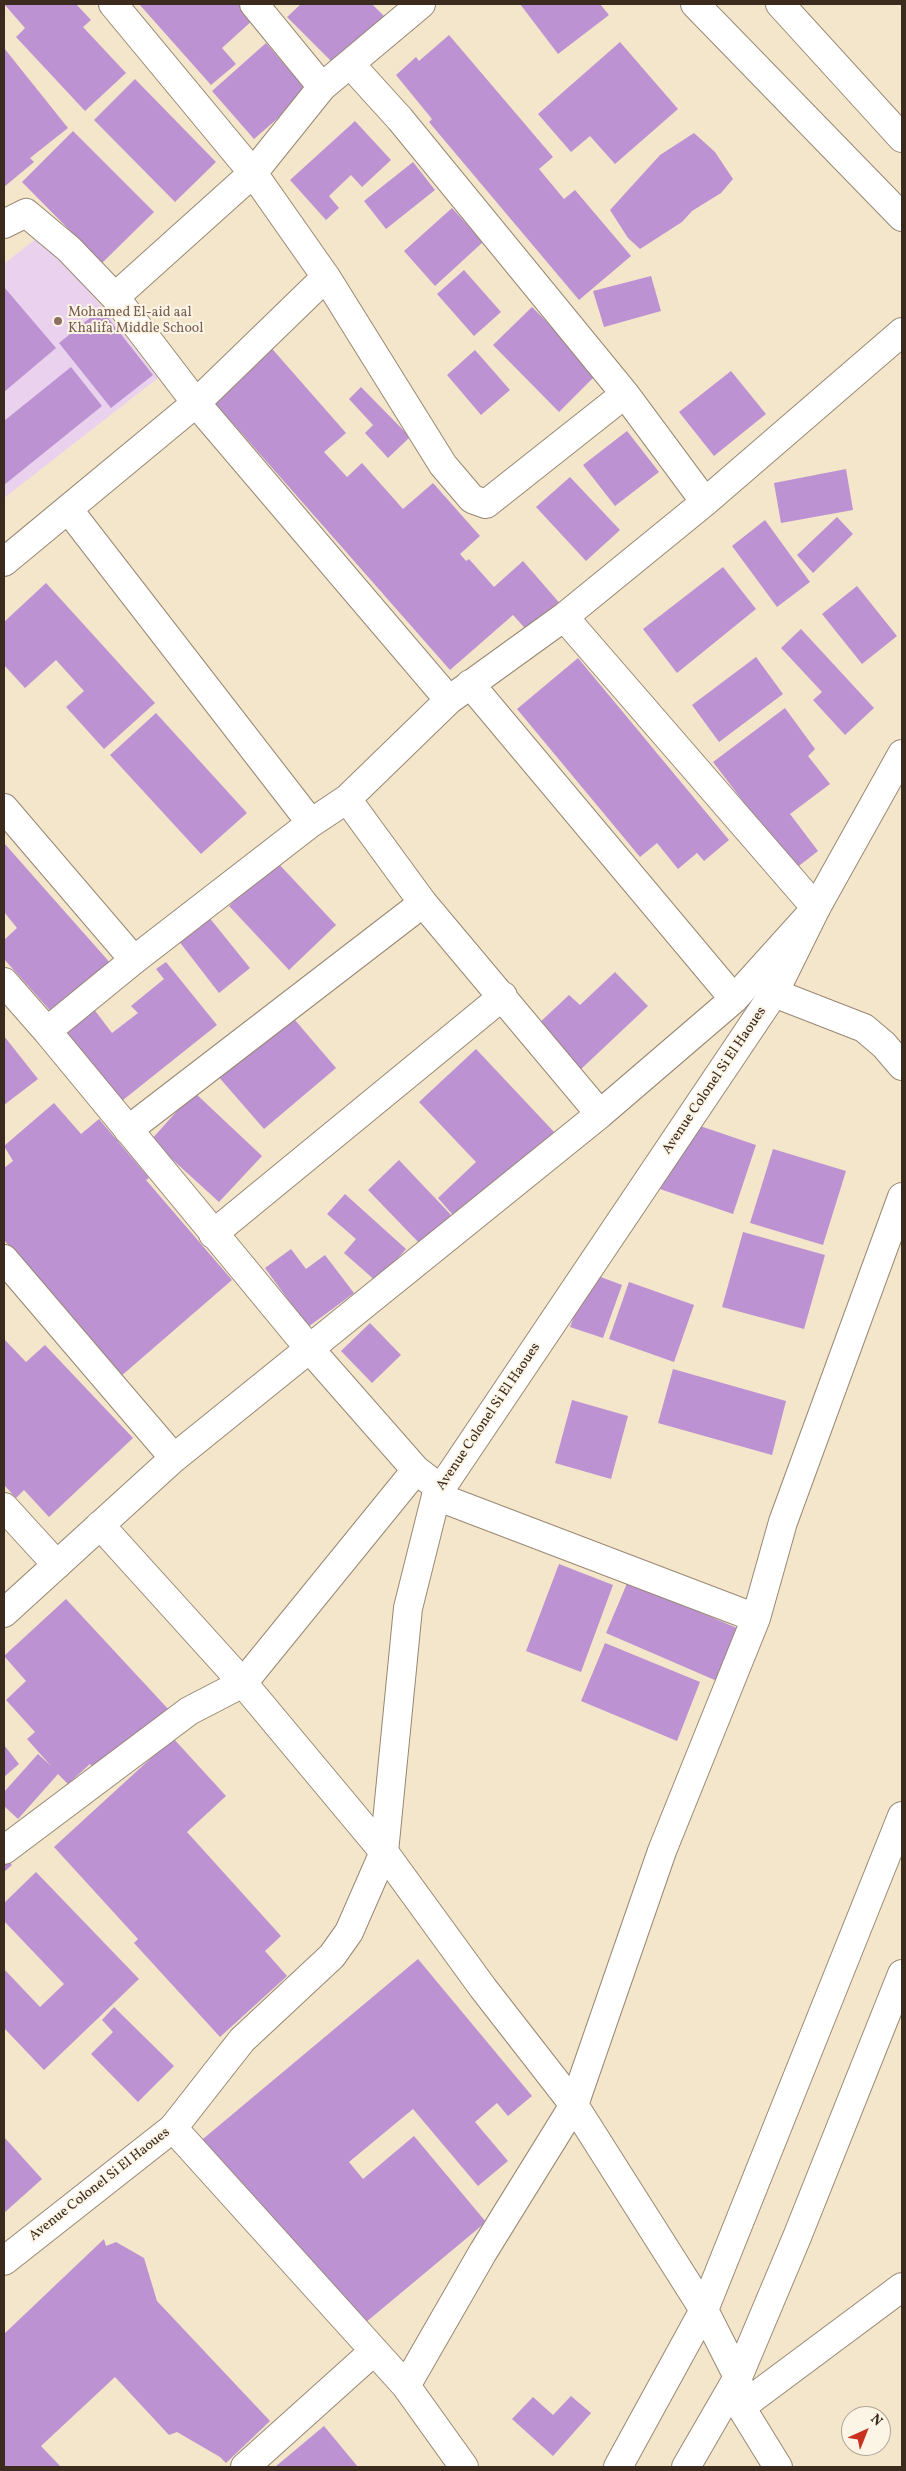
<!DOCTYPE html>
<html>
<head>
<meta charset="utf-8">
<style>
	body { margin:0 }
	#map { position:relative; width:906px; height:2471px; overflow:hidden; background:#f4e6ca; font-family:Vollkorn,serif }
	canvas { display:block }
	.frame { position:absolute; inset:0; border:5px solid #3b2a1e; pointer-events:none }
	.north { position:absolute; left:841px; top:2406px; width:50px; height:50px; box-sizing:border-box; background:#fcf5e5; border:1px solid #afa495; border-radius:50%; rotate:44deg; font-size:14px; font-weight:700; line-height:20px; text-align:center; color:#3b2a1e }
	.north::after { content:''; display:block; margin:auto; width:18px; height:22px; background:#c8321e; clip-path:polygon(50% 0,100% 100%,50% 72%,0 100%) }
</style>
</head>
<body>
<div id="map">
<canvas width="906" height="2471"></canvas>
<div class="frame"></div>
<div class="north">N</div>
</div>
<script>
const c = document.querySelector('canvas').getContext('2d');
c.lineJoin = 'round';
function fillPath(path, color) { c.fillStyle = color; c.fill(path, 'evenodd'); }
function stroke(path, color, width, dash) { c.strokeStyle = color; c.lineWidth = width; c.lineCap = dash ? 'butt' : 'round'; c.setLineDash(dash || []); c.stroke(path); }
function drawText(font, color, halo, rows, align = 'center') {
  c.font = font + ' Vollkorn,serif'; c.lineWidth = 4; c.setLineDash([]); c.textBaseline = 'middle'; c.strokeStyle = halo; c.fillStyle = color; for (const [text, x, y, turn = 0] of rows) {
    c.save(); c.translate(x, y); c.rotate((+turn || 0) * Math.PI / 180); c.textAlign = isNaN(turn) ? turn : align; if (halo) c.strokeText(text, 0, 0); c.fillText(text, 0, 0); c.restore();
  }
}
const built = new Path2D(`
	M43 233 158 378 4 498V264Z`);
const building = new Path2D(`
	M4 4H76L91 20 83 27 126 73 85 111 16 37 25 28Z
	M139 4H240L254 19 222 48 236 64 211 85Z
	M301 4H372L384 16 335 65 287 17Z
	M520 4H600L609 15 558 54Z
	M449 35 553 157 539 169 564 199 575 190 631 256 579 300 429 122 432 119 396 75 416 57 419 61Z
	M620 42 678 109 615 164 590 136 571 152 538 114Z
	M266 43 308 92 254 139 212 91Z
	M4 48 68 128 30 158 34 162 4 187Z
	M135 79 216 162 175 202 94 120Z
	M355 121 391 160 362 187 351 175 329 196 339 208 326 220 290 180Z
	M73 131 154 212 102 263 22 182Z
	M694 133 715 152 733 179 721 193 692 211 682 222 640 249 628 238 610 210 660 155Z
	M413 162 435 190 386 229 364 201Z
	M452 208 483 242 435 286 404 251Z
	M464 270 501 312 474 336 437 294Z
	M651 276 661 311 604 327 593 291Z
	M4 287 56 348 4 392Z
	M532 307 598 373 559 412 493 345Z
	M101 309 153 375 111 408 59 343Z
	M267 343 346 433 324 452 347 477 362 463 403 509 433 483 480 536 460 554 466 561 469 559 494 587 523 561 563 607 531 635 513 615 450 670 208 395Z
	M475 350 510 390 481 415 447 375Z
	M71 367 102 406 4 485V421Z
	M731 371 766 414 714 456 679 412Z
	M361 387 410 437 388 458 365 433 373 425 349 399Z
	M627 431 659 472 615 506 583 465Z
	M846 469 853 510 781 523 774 483Z
	M570 477 620 530 586 561 536 507Z
	M837 517 853 534 813 573 797 555Z
	M765 520 810 582 777 607 732 546Z
	M723 567 756 609 677 673 643 629Z
	M46 583 155 703 104 749 66 707 84 691 56 660 25 688 4 665V622Z
	M857 586 897 636 862 664 822 614Z
	M801 629 874 708 845 735 813 700 822 692 781 648Z
	M756 657 783 694 719 742 692 705Z
	M578 658 729 840 704 861 697 853 678 869 657 843 640 857 517 709Z
	M785 708 815 749 808 756 830 784 790 814 818 851 795 869 713 762Z
	M156 713 247 813 201 854 110 755Z
	M4 843 112 965 55 1016 4 959V940L17 928 4 912Z
	M276 861 336 925 289 970 229 906Z
	M208 916 250 968 219 993 178 940Z
	M166 962 217 1025 118 1104 61 1033 93 1008 112 1033 138 1013 131 1006 164 979 156 969Z
	M615 972 648 1006 579 1071 536 1026 569 995 580 1005Z
	M289 1013 336 1068 264 1129 217 1075Z
	M4 1036 38 1079 4 1105Z
	M476 1049 555 1133 459 1222 438 1198 476 1162 419 1102Z
	M194 1092 262 1156 219 1202 151 1140Z
	M54 1103 81 1134 99 1119 149 1178 146 1180 232 1280 120 1377 4 1240V1168L13 1161 4 1146Z
	M700 1126 756 1145 733 1214 660 1189Z
	M773 1149 846 1171 823 1245 750 1223Z
	M399 1160 452 1216 422 1246 368 1190Z
	M345 1194 406 1249 377 1282 344 1253 356 1239 327 1214Z
	M743 1232 825 1255 804 1329 722 1307Z
	M291 1249 306 1269 325 1255 354 1293 308 1327 265 1268Z
	M590 1273 622 1285 603 1338 570 1327Z
	M629 1282 694 1305 674 1362 609 1339Z
	M370 1323 401 1355 372 1383 341 1351Z
	M4 1339 26 1362 45 1345 133 1438 49 1517 24 1490 16 1498 4 1485Z
	M673 1369 786 1401 772 1455 658 1423Z
	M572 1400 628 1416 611 1479 555 1463Z
	M559 1564 613 1585 581 1672 526 1651Z
	M628 1581 739 1629 717 1681 606 1633Z
	M66 1599 170 1711 110 1785 90 1764 68 1784 58 1774 18 1819 4 1806V1792L38 1754 51 1766 27 1739 35 1732 6 1700 26 1681 4 1656Z
	M605 1643 700 1682 677 1741 581 1701Z
	M173 1738 226 1796 187 1832 281 1936 265 1951 287 1976 220 2037 134 1943 138 1939 54 1847Z
	M4 1745 19 1764 4 1777Z
	M4 1855 12 1865 4 1872Z
	M36 1872 139 1979 44 2070 4 2028V1969L40 2007 64 1984 4 1921V1903Z
	M418 1959 532 2096 508 2116 497 2103 475 2122 508 2161 478 2186 413 2109 349 2162 363 2179 414 2136 486 2222 347 2338 191 2149Z
	M114 2007 174 2066 138 2102 91 2054 113 2032 102 2020Z
	M4 2137 42 2179 4 2213Z
	M104 2239 106 2246 116 2242 144 2258 157 2301 270 2421 226 2463 220 2457 177 2432 169 2435 115 2377 41 2446 61 2467H4V2334Z
	M571 2396 591 2413 553 2456 512 2419 533 2397 553 2415Z
	M324 2426 358 2467H275Z`);
const minor = new Path2D(`
	M113 4 253 173 326 277 443 465 472 499 486 504 625 394
	M254 4 322 87
	M351 65 400 119 625 394 705 502
	M4 224 26 213 69 249 115 297 196 403 449 700
	M115 297 253 173 322 87 421 4
	M68 509 311 823
	M4 562 196 403 326 277
	M470 684 734 999
	M347 799 423 903 600 1114
	M4 808 134 960
	M4 982 47 1031 134 960 311 823 347 799 449 700 564 617 705 502 902 332
	M774 993 864 1028 884 1045 902 1066
	M47 1031 308 1347 416 1470 441 1489
	M128 1130 423 903
	M213 1234 503 996
	M4 1259 174 1458
	M436 1496 756 1618
	M4 1507 57 1565
	M100 1525 243 1683 384 1852 483 1988 574 2105 704 2310 738 2377 741 2407 778 2467
	M4 1613 174 1458 600 1114 734 999 816 908 564 617
	M4 1850 189 1711 243 1683 416 1470
	M173 2128 406 2386 464 2467
	M406 2386 483 2252 574 2105 662 1851 756 1618 783 1522 902 1197
	M741 2407 902 2287
	M245 2467 374 2351
	M618 2467 704 2310 902 1816
	M686 2467 738 2377 797 2237 902 1974`);
const tertiary = new Path2D(`
	M695 4 902 217
	M780 4 902 138
	M4 2261 173 2128 242 2040 332 1956 349 1932 384 1852 408 1608 436 1496 774 993 816 908 902 754`);
const markers = [
	[58,321,5,"#8d6e63"]
];
const educationNames = [
	["Mohamed El-aid aal",68,313],
	["Khalifa Middle School",68,329]
];
const streetNames = [
	["Avenue Colonel Si El Haoues",715,1081,-56],
	["Avenue Colonel Si El Haoues",489,1417,-56],
	["Avenue Colonel Si El Haoues",100,2185,-38]
];
fillPath(built, '#ead1ed');
fillPath(building, '#bc92d3');
stroke(minor, '#988874', 30);
stroke(tertiary, '#988874', 30);
stroke(minor, '#fff', 28);
stroke(tertiary, '#fff', 28);
for (const [x, y, r, color] of markers) { const dot = new Path2D(); dot.arc(x, y, r, 0, 2 * Math.PI); c.fillStyle = color; c.fill(dot); stroke(dot, '#fcf5e5', 2); }
drawText('14px', '#785e54', '#fcf5e5', educationNames, 'left');
drawText('14px', '#3b2a1e', '#fcf5e5', streetNames);
</script>
</body>
</html>
